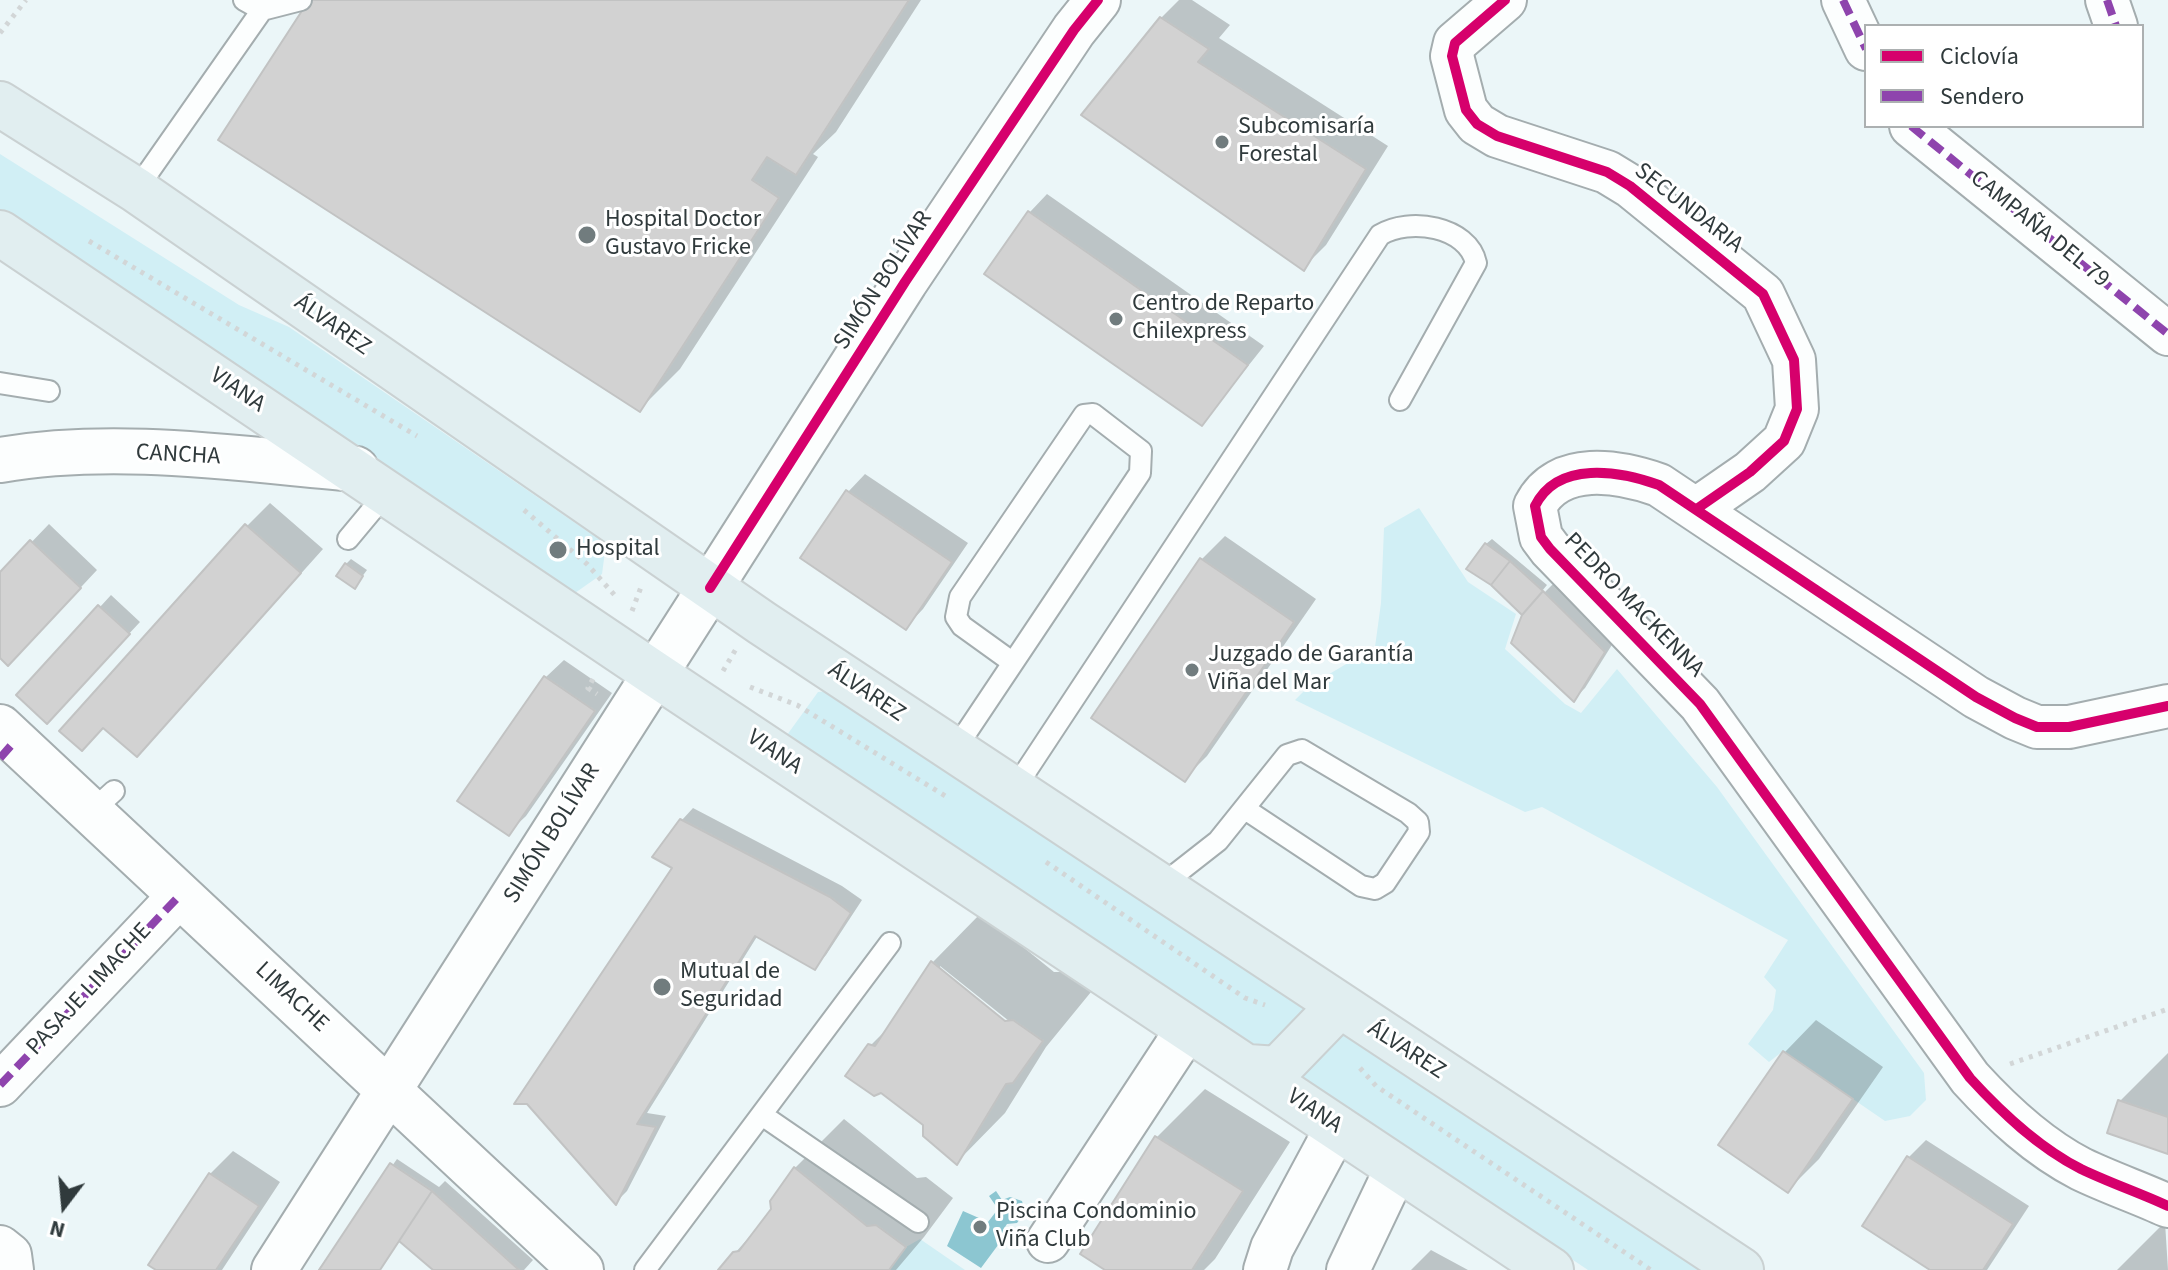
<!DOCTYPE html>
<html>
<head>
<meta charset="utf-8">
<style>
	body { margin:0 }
	#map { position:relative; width:2168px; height:1270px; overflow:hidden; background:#ebf6f8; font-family:"Source Sans 3",sans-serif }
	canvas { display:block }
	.legend { position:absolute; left:1864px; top:24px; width:280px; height:104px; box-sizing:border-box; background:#fff; border:2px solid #acb0b1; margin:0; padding:10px 14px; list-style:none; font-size:24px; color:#303a3c }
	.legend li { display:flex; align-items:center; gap:16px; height:40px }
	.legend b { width:40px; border:2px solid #acb0b1 }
	.north { position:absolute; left:24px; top:1166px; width:80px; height:80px; -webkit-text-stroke:6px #fff; paint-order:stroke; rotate:196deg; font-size:22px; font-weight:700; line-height:32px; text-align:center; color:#303a3c }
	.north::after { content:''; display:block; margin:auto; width:28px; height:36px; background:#303a3c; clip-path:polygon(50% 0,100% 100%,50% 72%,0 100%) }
</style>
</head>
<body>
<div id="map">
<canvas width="2168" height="1270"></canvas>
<ul class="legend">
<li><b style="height:10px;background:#d6006c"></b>Ciclovía</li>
<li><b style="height:10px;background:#8e44ad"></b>Sendero</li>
</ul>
<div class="north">N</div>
</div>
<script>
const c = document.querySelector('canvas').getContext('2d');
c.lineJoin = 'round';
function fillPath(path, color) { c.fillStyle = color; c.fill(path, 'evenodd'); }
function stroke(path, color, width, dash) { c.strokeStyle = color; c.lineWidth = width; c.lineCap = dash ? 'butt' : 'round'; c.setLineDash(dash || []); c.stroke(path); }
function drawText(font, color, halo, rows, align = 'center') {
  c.font = font + ' "Source Sans 3",sans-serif'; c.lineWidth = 6; c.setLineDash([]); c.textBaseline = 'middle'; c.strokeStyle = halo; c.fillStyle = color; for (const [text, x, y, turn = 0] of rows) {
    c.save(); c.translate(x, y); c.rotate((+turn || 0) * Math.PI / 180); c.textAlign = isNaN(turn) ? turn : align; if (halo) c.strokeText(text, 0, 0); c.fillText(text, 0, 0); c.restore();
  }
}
const green = new Path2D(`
	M0 154 239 305 289 327 606 544 602 574 575 593 0 214Z
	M1419 508 1468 582 1516 614 1505 649 1565 704 1581 713 1617 669 1717 787 1924 1073 1926 1100 1910 1116 1885 1121 1783 1051 1769 1062 1748 1044 1773 1010 1776 990 1764 977 1788 940 1542 807 1525 812 1295 700 1309 686 1375 647 1381 603 1384 528Z
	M843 690 1714 1270H1588L787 735 818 692Z
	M920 1239 965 1270H889L906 1247Z`);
const water = new Path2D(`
	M996 1191 1002 1200 1010 1197 1022 1201 1025 1212 1017 1223 1007 1224 1003 1230 1007 1233 981 1268 947 1246 963 1211 988 1222 998 1209 989 1196Z`);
const shadow = new Path2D(`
	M311 0H921L836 132 813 154 818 157 680 369 640 409Z
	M1179 0H1192L1230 25 1219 38 1388 146 1326 245 1303 268 1161 18Z
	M1047 194 1264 346 1202 424 987 273 1030 212Z
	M865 474 968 543 923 609 906 627 848 492Z
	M270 503 323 549 159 732 247 526Z
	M49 524 97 570 26 646 0 655V575Z
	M1225 536 1316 599 1207 756 1184 779 1202 559Z
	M1492 539 1547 585 1542 591 1544 593 1556 581 1615 640 1585 688 1574 699 1486 544Z
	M351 559 367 570 355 586 346 564Z
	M111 595 140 622 59 709 100 607Z
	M564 660 612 693 526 816 508 833 460 801 546 677Z
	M693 808 842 886 862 900 826 955 814 967 758 935 647 1113 666 1116 627 1191 616 1202 682 820Z
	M981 913 1054 972H1063L1091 992 1046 1047 1005 1113 957 1162 870 1046 893 1023 933 962ZM940 966 1014 1025 1011 1028 940 971Z
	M1816 1020 1883 1067 1819 1159 1787 1191 1785 1052Z
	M2168 1053V1151L2120 1101Z
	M1205 1089 1290 1142 1215 1259 1204 1270H1108L1082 1254 1157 1137Z
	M844 1119 917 1178 926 1177 953 1198 924 1237 896 1270H720L774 1209 795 1168Z
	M1926 1140 2029 1206 1987 1270H1934L1909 1157Z
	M233 1151 280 1182 222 1270H159L210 1174Z
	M397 1159 439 1187 445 1181 533 1260 524 1270H436L400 1239 380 1270H318Z
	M2165 1222 2168 1270H2117Z
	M1431 1250 1468 1270H1411Z`);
const building = new Path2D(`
	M309 0H909L796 175 767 157 752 180 779 198 640 412 218 140Z
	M1160 17 1209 49 1198 62 1366 169 1304 271 1081 115Z
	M1028 211 1248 365 1202 426 984 274Z
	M846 490 952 562 906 630 800 558Z
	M245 524 301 573 137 757 103 728 82 751 59 731Z
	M30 540 81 588 8 666 0 658V572Z
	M1485 543 1510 561 1491 585 1466 569Z
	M1200 558 1294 622 1185 782 1091 718Z
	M1510 561 1543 591 1522 615 1491 585Z
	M345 563 363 576 355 589 336 576Z
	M1543 591 1605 652 1574 702 1511 643 1522 615Z
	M98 605 130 634 47 724 16 695Z
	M544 676 595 711 509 836 457 801Z
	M680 819 830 897 851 913 815 970 755 936 637 1124 656 1127 616 1205 527 1104H514L672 868 652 857Z
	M931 961 1005 1021 1013 1020 1043 1041 1013 1083 1006 1084 957 1165 923 1136V1125L881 1093 874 1096 845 1076 868 1044 875 1046Z
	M1783 1051 1853 1099 1788 1193 1718 1145Z
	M2118 1100 2168 1117V1154L2107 1133Z
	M1155 1136 1243 1191 1192 1270H1105L1080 1254Z
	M1907 1156 2013 1224 1983 1270H1930L1862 1226Z
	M390 1163 432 1191 380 1270H319Z
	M794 1167 867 1226 876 1225 906 1247 889 1270H718L733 1252 739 1251 771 1209 770 1201Z
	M209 1173 259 1206 216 1270H156L148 1265Z
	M432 1191 519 1270H433L399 1241Z`);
const path = new Path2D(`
	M0 33 26 0
	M89 241 417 436
	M524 510 587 564 618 599
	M632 611 641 587
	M723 671 736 649
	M593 679 588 688 597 694
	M750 687 797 705 947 797
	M1046 862 1245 998 1265 1005
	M2010 1064 2168 1009
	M1360 1068 1376 1086 1651 1270`);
const service = new Path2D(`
	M262 10 301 0
	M136 190 262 10 244 0
	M0 383 49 391
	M348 539 388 491
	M954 751 1140 473 1141 451 1093 414 1084 415 960 597 956 617 962 626 1012 662
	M1013 791 1380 235C1409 217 1468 226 1476 263L1400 400
	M91 812 114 791
	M1158 888 1218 841 1287 755 1302 750 1408 813 1418 822 1419 832 1385 883 1375 889 1361 886 1245 809
	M762 1115 918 1222
	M645 1270 890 943`);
const minor = new Path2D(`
	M1505 0 1455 43 1452 56 1466 110 1477 124 1497 136 1607 172 1630 186 1763 294 1794 360 1797 409 1784 441 1750 472 1698 508
	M1843 0 1866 49
	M2107 0 2116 26
	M1911 126 2168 334
	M2168 706 2069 727H2037L2015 718 1976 697 1659 485C1619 471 1558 460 1535 506L1541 537 1550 549 1700 704 1970 1078C2002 1113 2038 1147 2081 1169 2110 1183 2140 1193 2168 1206
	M0 1085 180 895
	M1048 1241 1188 1028
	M0 1247 10 1255 12 1270
	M1265 1270 1272 1248 1337 1127
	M1348 1270 1397 1167`);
const tertiary = new Path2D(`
	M710 588 905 282 1074 30 1098 0`);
const secondary = new Path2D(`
	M0 460C116 440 239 459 356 469
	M0 727 581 1270
	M274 1270 710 588`);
const primary = new Path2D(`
	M0 104 136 190 762 623 1741 1270
	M0 233 655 674 1551 1270
	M1248 1067 1278 1069 1338 1007`);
const quiet = new Path2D(`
	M1843 0 1866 49
	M2107 0 2116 26
	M1911 126 2168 334
	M0 758 15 741
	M0 1085 180 895`);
const cycleway = new Path2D(`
	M1505 0 1455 43 1452 56 1466 110 1477 124 1497 136 1607 172 1630 186 1763 294 1794 360 1797 409 1784 441 1750 472 1698 508
	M710 588 905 282 1074 30 1098 0
	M2168 706 2069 727H2037L2015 718 1976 697 1659 485C1619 471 1558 460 1535 506L1541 537 1550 549 1700 704 1970 1078C2002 1113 2038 1147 2081 1169 2110 1183 2140 1193 2168 1206`);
const markers = [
	[1222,142,8,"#717c7e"],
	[587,235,10,"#717c7e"],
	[1116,319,8,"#717c7e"],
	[558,550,10,"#717c7e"],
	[1192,670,8,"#717c7e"],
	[662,987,10,"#717c7e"],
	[980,1227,8,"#717c7e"]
];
const poiNames = [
	["Subcomisaría",1238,128],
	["Forestal",1238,156],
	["Hospital Doctor",605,221],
	["Gustavo Fricke",605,249],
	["Centro de Reparto",1132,305],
	["Chilexpress",1132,333],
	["Hospital",576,550],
	["Juzgado de Garantía",1208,656],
	["Viña del Mar",1208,684],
	["Mutual de",680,973],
	["Seguridad",680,1001],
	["Piscina Condominio",996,1213],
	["Viña Club",996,1241]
];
const streetNames = [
	["SECUNDARIA",1688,209,38],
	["CAMPAÑA DEL 79",2039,230,39],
	["SIMÓN BOLÍVAR",884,281,-57],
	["ÁLVAREZ",332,326,35],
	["VIANA",237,391,34],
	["CANCHA",178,456,3],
	["PEDRO MACKENNA",1633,606,46],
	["ÁLVAREZ",866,693,34],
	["VIANA",774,753,34],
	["SIMÓN BOLÍVAR",553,834,-58],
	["PASAJE LIMACHE",90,990,-47],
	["LIMACHE",291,998,43],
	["ÁLVAREZ",1406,1051,33],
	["VIANA",1314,1112,34]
];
fillPath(green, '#d1eff5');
fillPath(water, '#8cc6d1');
fillPath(shadow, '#0003');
fillPath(building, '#d2d2d2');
stroke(building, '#c2c3c3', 2);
stroke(service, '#a4adaf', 24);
stroke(minor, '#a4adaf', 46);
stroke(tertiary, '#a4adaf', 48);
stroke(secondary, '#a4adaf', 48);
stroke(primary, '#cad1d2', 48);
stroke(path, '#d2d6d7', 5, [4, 6]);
stroke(service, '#fcfefe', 20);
stroke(minor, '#fcfefe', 42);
stroke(tertiary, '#fcfefe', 44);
stroke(secondary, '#fcfefe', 44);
stroke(primary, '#e1eef0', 44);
stroke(quiet, '#8e44ad', 8, [16, 8]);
stroke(cycleway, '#d6006c', 10);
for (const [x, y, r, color] of markers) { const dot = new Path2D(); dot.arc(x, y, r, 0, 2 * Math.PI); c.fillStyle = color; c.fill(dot); stroke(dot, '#fff', 3); }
drawText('24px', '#303a3c', '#fff', poiNames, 'left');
drawText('24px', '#303a3c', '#fff', streetNames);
</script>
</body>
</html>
